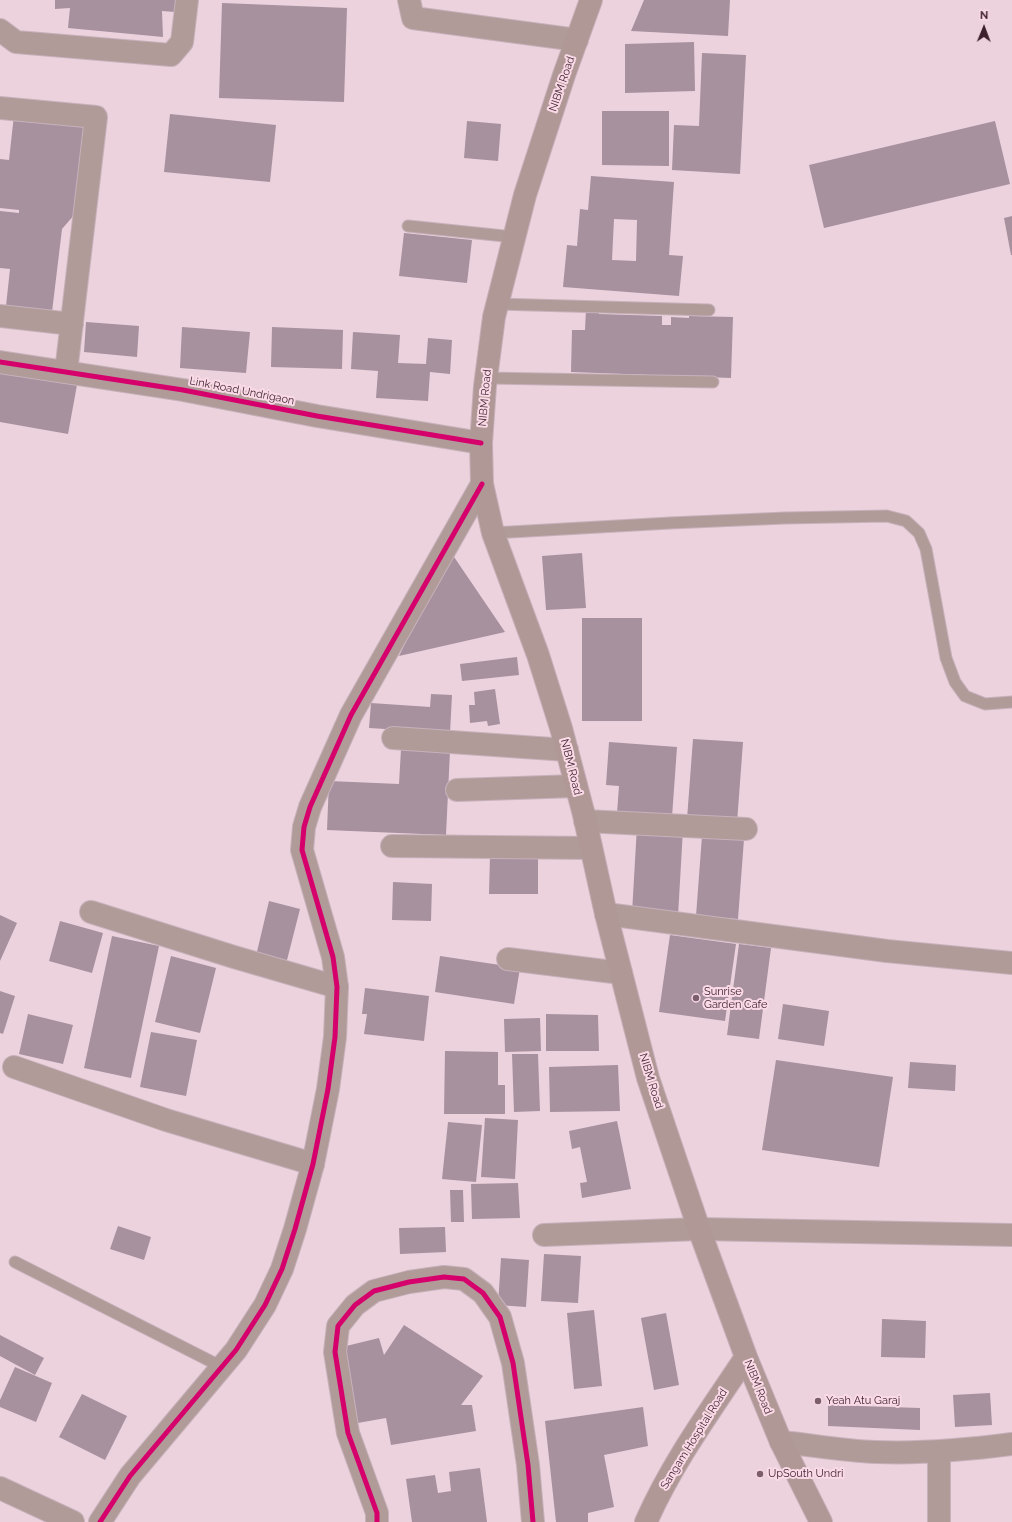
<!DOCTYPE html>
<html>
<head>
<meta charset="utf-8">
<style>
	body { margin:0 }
	#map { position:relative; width:1012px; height:1522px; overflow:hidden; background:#ecd2dd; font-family:Raleway,sans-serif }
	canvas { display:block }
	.north { position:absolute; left:964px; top:8px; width:40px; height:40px; -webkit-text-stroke:3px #fbdae7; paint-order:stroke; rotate:1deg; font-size:11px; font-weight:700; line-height:16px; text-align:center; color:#3d1f2d }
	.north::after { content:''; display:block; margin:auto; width:14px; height:18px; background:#3d1f2d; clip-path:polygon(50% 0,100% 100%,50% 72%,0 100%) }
</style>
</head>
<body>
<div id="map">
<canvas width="1012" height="1522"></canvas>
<div class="north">N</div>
</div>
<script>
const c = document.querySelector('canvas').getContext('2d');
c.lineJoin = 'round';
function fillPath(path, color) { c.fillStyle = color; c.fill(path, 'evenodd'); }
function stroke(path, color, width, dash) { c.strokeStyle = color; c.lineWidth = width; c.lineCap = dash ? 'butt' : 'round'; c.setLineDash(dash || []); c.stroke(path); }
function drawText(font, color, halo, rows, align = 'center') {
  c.font = font + ' Raleway,sans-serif'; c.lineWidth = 4; c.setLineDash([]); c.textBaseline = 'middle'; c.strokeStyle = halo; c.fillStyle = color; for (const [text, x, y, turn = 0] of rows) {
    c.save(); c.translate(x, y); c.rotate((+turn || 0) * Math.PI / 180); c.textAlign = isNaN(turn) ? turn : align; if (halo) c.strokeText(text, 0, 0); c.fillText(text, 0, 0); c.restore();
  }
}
const building = new Path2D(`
	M55 0H176L175 12 162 11 163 37 68 28 70 8 55 9Z
	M644 0H730L728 36 631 31Z
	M222 3 347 8 344 102 219 98Z
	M694 42 695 91 625 93V44Z
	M702 53 746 55 740 174 672 170 674 125 699 126Z
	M602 111H669V166L602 165Z
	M170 114 276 125 270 182 164 172Z
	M14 115 84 121 79 171 81 207 62 229 52 312 6 306 10 269 0 268V211L19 213V210L0 208V159L9 160Z
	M467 121 501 124 498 161 464 158Z
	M995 121 1010 184 824 228 809 165Z
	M591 176 674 182 669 255 683 256 679 296 563 287 567 245 577 246 580 209 588 210ZM614 219 637 220 636 261 612 260Z
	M1012 216V255H1011L1004 218Z
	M404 233 472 240 467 283 399 276Z
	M586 309 599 310V314L662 316V325H671V317L689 318V316L733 317 731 378 571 372 572 330H585Z
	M86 322 139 326 137 357 84 352Z
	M182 327 250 332 246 373 180 368Z
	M272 327 343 330 342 369 271 367Z
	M353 332 400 335 398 363 426 364 428 338 452 340 450 374 430 372 428 401 376 398 378 371 351 369Z
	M0 371 77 385 68 434 0 422Z
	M450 551 505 632 399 656Z
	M582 553 586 608 546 610 542 556Z
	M582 618H642V721H582Z
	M517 657 519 675 462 681 460 664Z
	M495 689 500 724 488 726 487 721 470 723 469 705H475L474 692Z
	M431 694 452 695 450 733 369 728 371 703 430 707Z
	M693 739 743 742 737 823 687 819Z
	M609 742 677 747 672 817 617 813 619 786 606 785Z
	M401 749 450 751 446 835 327 830 329 781 399 784Z
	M637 826 683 829 678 916 632 913Z
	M702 836 744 839 738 919 696 916Z
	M490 855H538V894H489Z
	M393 882 432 884 431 921 392 920Z
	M269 901 300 909 286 964 256 956Z
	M0 915 17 923 0 961Z
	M60 921 103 933 92 973 49 961Z
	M670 935 736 944 725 1021 659 1012Z
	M112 936 159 946 131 1078 84 1068Z
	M739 944 771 948 759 1039 727 1035Z
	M171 956 216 968 200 1033 155 1022Z
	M440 956 520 968 514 1004 435 992Z
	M365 988 429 996 424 1041 364 1034 367 1014H362Z
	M0 991 15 996 3 1034 0 1033Z
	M783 1004 829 1011 824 1046 778 1039Z
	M28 1014 73 1025 63 1064 19 1054Z
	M546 1014 598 1015 599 1051H546Z
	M540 1018 541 1051 505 1052 504 1019Z
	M151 1032 197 1040 186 1096 140 1087Z
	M445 1051 498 1052V1085H505V1114H444Z
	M512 1054H538L540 1111 514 1112Z
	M776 1060 893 1077 879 1167 762 1150Z
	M910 1062 956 1065 955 1091 908 1088Z
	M618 1065 620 1111 550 1112 549 1067Z
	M485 1118 518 1120 515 1179 481 1177Z
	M617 1121 631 1189 582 1198 580 1183 587 1182 580 1147 572 1149 569 1131Z
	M448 1122 482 1125 476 1182 442 1179Z
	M518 1183 520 1218 472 1219 471 1184Z
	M450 1190H463L464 1222H451Z
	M118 1226 151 1237 144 1260 110 1249Z
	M445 1227 446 1252 400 1254 399 1228Z
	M544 1254 581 1256 578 1303 541 1301Z
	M501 1258 529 1260 526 1307 498 1305Z
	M594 1310 602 1386 574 1389 567 1313Z
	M666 1313 679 1385 654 1390 641 1318Z
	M882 1319 926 1321 925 1358 881 1357Z
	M404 1325 483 1376 461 1405H472L476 1431 391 1445 386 1418 352 1424 342 1347 379 1338 384 1355Z
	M0 1335 44 1358 35 1375 0 1356Z
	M15 1367 52 1383 36 1422 0 1407V1400Z
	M990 1393 992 1425 955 1427 953 1395Z
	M82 1394 127 1416 105 1460 59 1437Z
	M828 1405 920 1408V1430L828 1426Z
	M643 1407 648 1446 604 1455 614 1507 588 1513V1522H556L545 1421Z
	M480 1468 487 1522H412L406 1479 435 1475 438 1493 451 1491 449 1472Z`);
const service = new Path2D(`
	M408 226 514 237
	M497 304 709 310
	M486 378 713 382
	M493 533 670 523 785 518 887 516 906 521 919 533 926 549 946 658 955 682 965 696 985 704 1012 702
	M15 1262 222 1367`);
const minor = new Path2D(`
	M409 0 413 18 577 40
	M0 30 16 42 171 55 182 42 187 0
	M0 108 96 117 66 372
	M0 316 72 324
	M393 738 567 750
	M457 790 576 786
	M585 821 746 829
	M392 846 591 848
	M91 912 234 957 337 987
	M606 914 887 951 1012 963
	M508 959 621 973
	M14 1067 166 1120 313 1164
	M544 1235 699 1229 1012 1235
	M781 1442C812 1445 844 1451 875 1452 921 1454 966 1450 1012 1444
	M0 1488 73 1522
	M377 1522V1513L348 1433 335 1352 338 1326 355 1305 374 1291 409 1282 444 1277 464 1279 483 1293 500 1317 513 1363 528 1465 533 1522
	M939 1522V1452`);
const tertiary = new Path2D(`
	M0 362 183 390 317 416 481 443
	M100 1522 130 1476 236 1350 265 1305 282 1269 295 1229 313 1164 328 1089 335 1037 337 987 333 957 302 850 304 827 310 807 351 715 482 484`);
const secondary = new Path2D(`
	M591 0 564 75 525 195 494 317 485 386 481 443 482 484 493 533 538 655 561 728 584 815 606 914 648 1078 699 1229 746 1357 781 1442 821 1522
	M646 1522C672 1463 710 1411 746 1357`);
const cycleway = new Path2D(`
	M0 362 183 390 317 416 481 443
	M100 1522 130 1476 236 1350 265 1305 282 1269 295 1229 313 1164 328 1089 335 1037 337 987 333 957 302 850 304 827 310 807 351 715 482 484
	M377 1522V1513L348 1433 335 1352 338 1326 355 1305 374 1291 409 1282 444 1277 464 1279 483 1293 500 1317 513 1363 528 1465 533 1522`);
const markers = [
	[696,998,4,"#7a5e6b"],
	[818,1401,4,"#7a5e6b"],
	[760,1474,4,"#7a5e6b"]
];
const streetNames = [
	["NIBM Road",562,84,-71],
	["Link Road Undrigaon",242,391,11],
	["NIBM Road",485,398,-85],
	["NIBM Road",571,767,76],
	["NIBM Road",651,1081,73],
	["NIBM Road",758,1387,68],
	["Sangam Hospital Road",694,1439,-58]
];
const poiNames = [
	["Sunrise",704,992],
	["Garden Cafe",704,1005],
	["Yeah Atu Garaj",826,1401],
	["UpSouth Undri",768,1474]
];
fillPath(building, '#a7919f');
stroke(service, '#c7b1bb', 13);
stroke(minor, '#c7b1bb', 24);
stroke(tertiary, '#c7b1bb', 24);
stroke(secondary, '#c7b1bb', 24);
stroke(service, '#b09b99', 11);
stroke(minor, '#b09b99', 22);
stroke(tertiary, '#b09b99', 22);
stroke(secondary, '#b09896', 22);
stroke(cycleway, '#d6006c', 5);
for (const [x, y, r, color] of markers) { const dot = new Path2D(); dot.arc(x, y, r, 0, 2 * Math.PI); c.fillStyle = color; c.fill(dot); stroke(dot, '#fbdae7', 1.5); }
drawText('11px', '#3d1f2d', '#fbdae7', streetNames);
drawText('11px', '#3d1f2d', '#fbdae7', poiNames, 'left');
</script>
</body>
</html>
